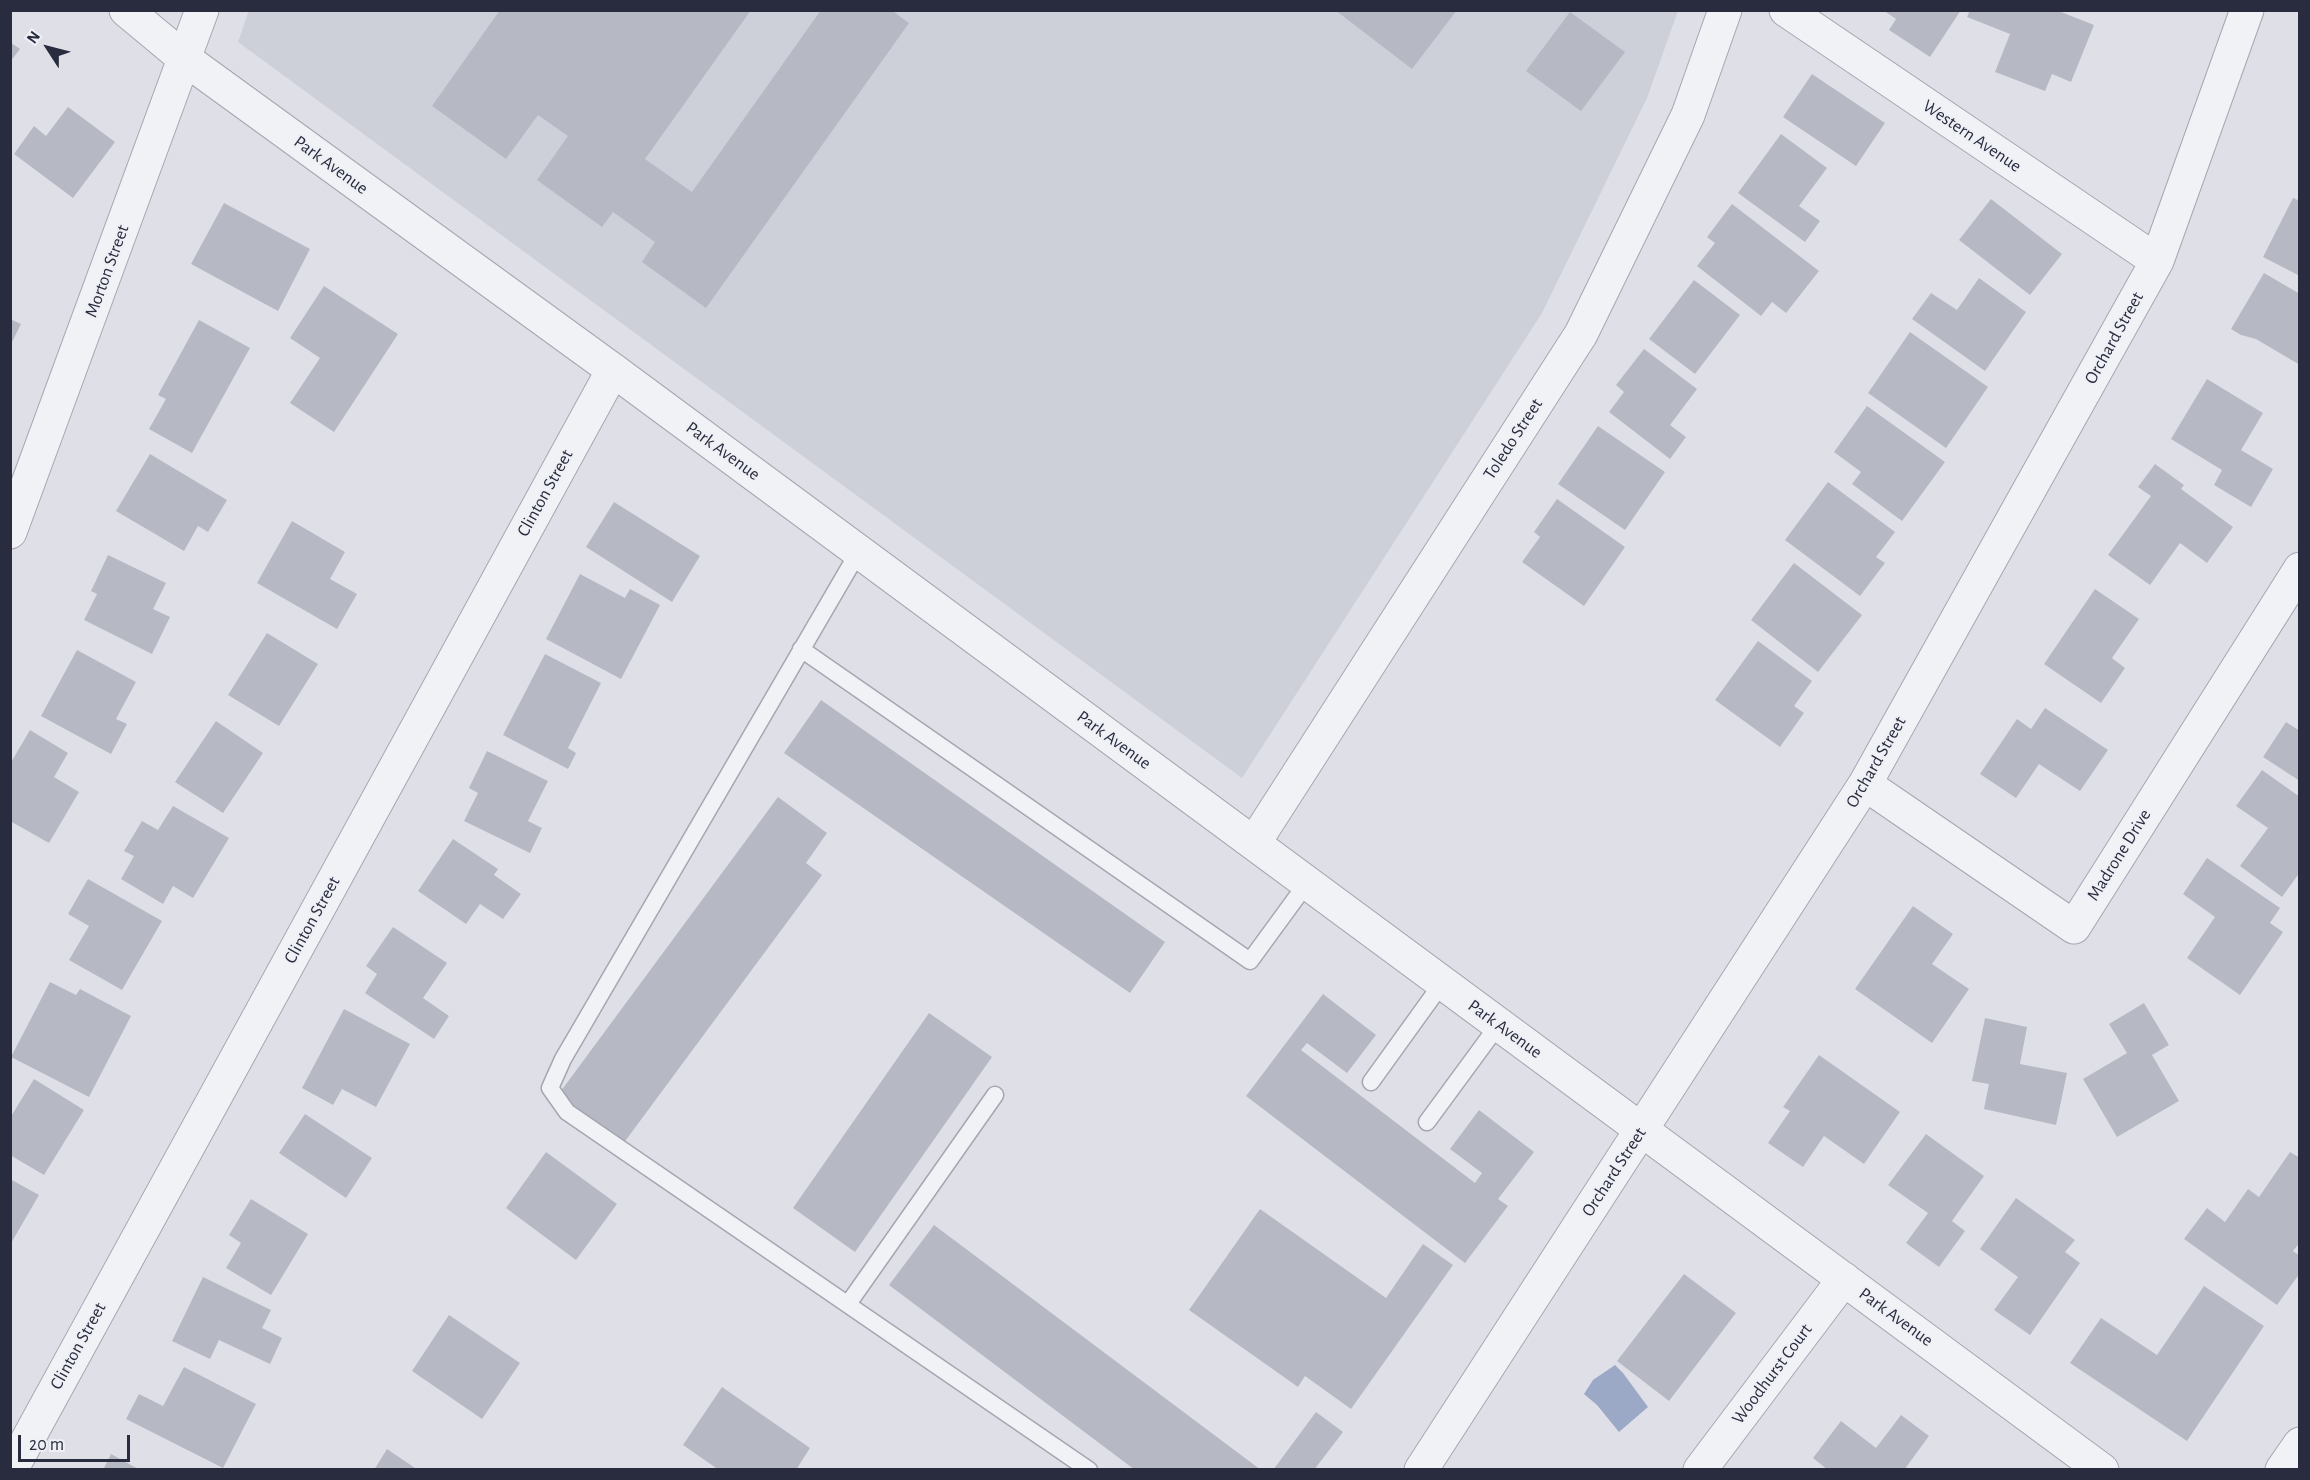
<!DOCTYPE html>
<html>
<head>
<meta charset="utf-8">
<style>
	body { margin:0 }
	#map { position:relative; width:2310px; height:1480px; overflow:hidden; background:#dfe0e7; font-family:"Alegreya Sans",sans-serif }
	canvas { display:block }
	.frame { position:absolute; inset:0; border:12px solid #292c3e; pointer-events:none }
	.north { position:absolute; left:18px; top:18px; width:60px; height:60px; -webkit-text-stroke:4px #eef0f5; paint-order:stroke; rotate:306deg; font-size:16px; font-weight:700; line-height:24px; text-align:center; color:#292c3e }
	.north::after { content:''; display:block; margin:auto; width:21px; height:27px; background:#292c3e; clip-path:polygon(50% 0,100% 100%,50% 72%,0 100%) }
	.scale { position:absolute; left:18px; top:1435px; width:112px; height:27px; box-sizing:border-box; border:3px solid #292c3e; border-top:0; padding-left:8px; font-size:18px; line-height:21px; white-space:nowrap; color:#292c3e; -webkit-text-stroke:4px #eef0f5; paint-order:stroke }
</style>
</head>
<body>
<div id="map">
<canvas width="2310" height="1480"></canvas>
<div class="frame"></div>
<div class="north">N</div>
<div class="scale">20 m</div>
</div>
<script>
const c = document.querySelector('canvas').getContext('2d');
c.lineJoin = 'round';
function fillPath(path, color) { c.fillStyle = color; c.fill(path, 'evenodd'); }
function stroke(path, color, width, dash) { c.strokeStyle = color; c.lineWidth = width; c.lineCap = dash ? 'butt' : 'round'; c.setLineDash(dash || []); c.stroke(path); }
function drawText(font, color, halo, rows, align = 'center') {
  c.font = font + ' "Alegreya Sans",sans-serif'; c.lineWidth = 4.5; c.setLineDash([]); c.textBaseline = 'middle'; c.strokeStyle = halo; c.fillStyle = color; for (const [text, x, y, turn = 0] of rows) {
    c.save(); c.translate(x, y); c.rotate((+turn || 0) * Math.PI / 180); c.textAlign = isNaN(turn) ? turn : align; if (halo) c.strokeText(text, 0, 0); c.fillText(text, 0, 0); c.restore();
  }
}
const built = new Path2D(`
	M249 10 1678 11 1647 98 1542 313 1242 778 238 42Z`);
const water = new Path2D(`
	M1615 1365 1623 1373 1648 1407 1619 1432 1597 1405 1584 1394 1593 1380Z`);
const building = new Path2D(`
	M500 10H751L645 159 692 192 821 10H891L909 23 706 308 642 262 655 242 613 212 602 227 537 180 568 136 538 115 506 159 432 106Z
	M1335 10H1457L1412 69Z
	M1883 10H1961L1930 57 1889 30 1896 19Z
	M1970 10H2056L2094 25 2071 82 2052 74 2045 91 1995 72 2010 34 1967 17Z
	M1570 12 1625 52 1581 111 1526 71Z
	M10 42 20 49 10 62Z
	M1812 74 1885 123 1856 166 1783 117Z
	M68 107 115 142 73 198 14 154 34 126 46 136Z
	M1781 134 1827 168 1799 206 1820 221 1805 242 1738 193Z
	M2293 198 2300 201V276L2263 257Z
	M1991 199 2062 254 2030 295 1959 240Z
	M224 203 310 249 278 311 191 264Z
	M1732 204 1819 271 1786 313 1772 302 1761 316 1697 266 1715 243 1707 237Z
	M2264 273 2300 294V365L2256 339 2241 335 2231 329Z
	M1979 278 2026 312 1985 371 1912 319 1931 293 1957 310Z
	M1694 280 1740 315 1695 374 1649 339Z
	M324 286 398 334 334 432 290 403 320 358 290 338Z
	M10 319 21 324 10 346Z
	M199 320 250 348 192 453 149 429 166 399 158 395Z
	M1910 332 1988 387 1946 448 1868 393Z
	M1644 349 1697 389 1670 425 1686 437 1670 459 1609 412 1624 392 1616 385Z
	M2207 379 2263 413 2241 450 2273 469 2251 507 2214 485 2222 470 2171 439Z
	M1867 406 1945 462 1902 521 1852 484 1861 472 1834 452Z
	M1598 426 1665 472 1625 530 1558 484Z
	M150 454 227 500 208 532 198 526 184 551 116 511Z
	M2155 464 2184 485 2181 489 2233 527 2207 563 2180 543 2150 585 2108 555 2151 496 2138 487Z
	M1828 482 1895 532 1876 557 1885 563 1860 596 1785 540Z
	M1557 499 1625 547 1584 606 1522 562 1540 537 1534 532Z
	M614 502 700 556 672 602 586 547Z
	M292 521 345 552 330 579 357 594 337 629 257 583Z
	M108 555 166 583 153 609 170 617 152 654 84 620 97 594 91 591Z
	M1794 563 1862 615 1818 672 1751 620Z
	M580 574 625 598 630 589 660 605 621 679 546 639Z
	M2095 589 2139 619 2112 658 2125 668 2101 703 2044 664Z
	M267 633 318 664 279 726 228 695Z
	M1758 641 1812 681 1794 706 1804 713 1780 747 1715 700Z
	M77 650 136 682 116 719 127 724 111 754 41 716Z
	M545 654 601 683 568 748 576 753 568 769 503 735Z
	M821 700 1165 942 1130 993 784 753Z
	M2045 708 2108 750 2080 791 2039 764 2016 798 1980 774 2017 719 2031 729Z
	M216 721 263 753 223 813 175 782Z
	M2286 722 2300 731V781L2263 757Z
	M30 730 68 753 54 777 79 792 49 843 10 821V764Z
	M487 751 548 781 528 821 542 828 530 853 464 821 478 793 469 788Z
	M2262 770 2300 797V872L2282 897 2240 866 2268 828 2236 806Z
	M778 797 827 833 806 863 822 875 623 1144 558 1095Z
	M173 806 229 838 193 898 173 886 163 904 121 879 134 856 124 851 142 821 158 830Z
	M453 839 498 869 494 875 521 894 503 919 480 904 466 924 418 891Z
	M2207 858 2280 908 2270 923 2283 932 2240 995 2187 958 2215 917 2183 894Z
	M88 879 162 921 122 990 69 960 89 926 68 914Z
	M1913 906 1953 934 1932 964 1969 989 1932 1043 1855 989Z
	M393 927 447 963 423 998 449 1016 434 1039 365 993 377 974 366 966Z
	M50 982 76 995 80 989 131 1016 89 1097 11 1057Z
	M1323 994 1376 1035 1347 1073 1307 1043 1301 1050 1475 1183 1482 1173 1450 1149 1479 1110 1534 1152 1498 1199 1508 1206 1465 1263 1246 1096Z
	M2144 1003 2169 1045 2152 1055 2179 1101 2117 1137 2083 1079 2127 1053 2109 1024Z
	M344 1009 410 1044 376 1107 342 1089 333 1105 302 1088Z
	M929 1013 992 1057 855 1252 793 1208Z
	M1985 1018 2027 1027 2020 1064 2067 1073 2056 1125 1984 1109 1989 1084 1972 1081Z
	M1819 1055 1900 1112 1864 1164 1824 1136 1803 1167 1768 1143 1790 1111 1783 1107Z
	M34 1079 84 1110 44 1175 10 1155V1118Z
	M305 1114 372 1158 346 1198 279 1153Z
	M1926 1134 1984 1176 1952 1221 1965 1231 1939 1267 1906 1243 1928 1213 1888 1185Z
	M546 1152 617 1204 576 1260 506 1208Z
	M2290 1152 2300 1158V1242L2293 1251 2300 1256V1273L2277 1305 2184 1239 2207 1208 2225 1222 2248 1189 2259 1197Z
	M10 1179 39 1195 10 1245Z
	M2016 1198 2075 1240 2065 1252 2080 1263 2030 1335 1994 1310 2018 1277 1980 1249Z
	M251 1199 308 1234 271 1295 226 1268 241 1243 229 1235Z
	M1260 1209 1386 1298 1423 1244 1453 1265 1351 1409 1305 1376 1298 1387 1189 1310Z
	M934 1225 1261 1470H1135L889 1285Z
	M1684 1274 1736 1313 1669 1401 1617 1361Z
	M203 1277 271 1310 262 1328 282 1338 270 1364 219 1340 210 1359 172 1341Z
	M2204 1286 2264 1326 2187 1441 2070 1363 2101 1318 2157 1355Z
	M449 1315 520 1363 482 1419 412 1371Z
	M184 1367 256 1404 223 1468 126 1419 139 1394 163 1406Z
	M722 1387 810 1448 796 1470H719L683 1445Z
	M1316 1412 1343 1432 1314 1470H1273Z
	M1901 1415 1929 1436 1904 1470H1828L1813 1458 1841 1421 1876 1448Z
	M387 1449 418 1470H374Z
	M111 1454 140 1470H103Z`);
const lane = new Path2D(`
	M859 551 563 1059 550 1088 567 1112 1089 1470
	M801 649 1250 961 1307 883
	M1371 1082 1443 982
	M1427 1122 1499 1024
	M848 1304 995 1095`);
const street = new Path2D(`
	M126 10 185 59 613 370 2102 1470
	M1786 10 2157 261
	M10 532 202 10
	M1865 784 2074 927 2300 569
	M1254 843 1581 334 1688 115 1725 10
	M11 1470 613 370
	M1421 1470 1865 784 2157 261 2247 10
	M1700 1470 1844 1279
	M2282 1470 2300 1444`);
const streetNames = [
	["Western Avenue",1972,136,34],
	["Park Avenue",331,165,36],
	["Morton Street",107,271,-70],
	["Orchard Street",2114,338,-61],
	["Toledo Street",1513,439,-57],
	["Park Avenue",723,451,36],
	["Clinton Street",545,493,-61],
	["Park Avenue",1114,740,36],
	["Orchard Street",1876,762,-60],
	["Madrone Drive",2119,855,-58],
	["Clinton Street",312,920,-61],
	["Park Avenue",1505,1029,36],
	["Orchard Street",1614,1172,-57],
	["Park Avenue",1896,1317,36],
	["Clinton Street",78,1346,-61],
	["Woodhurst Court",1772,1374,-53]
];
fillPath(built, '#cdcfd9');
fillPath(water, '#9ba8c6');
fillPath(building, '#b6b9c4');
stroke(lane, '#a5a6b1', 19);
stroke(street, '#a5a6b1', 35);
stroke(lane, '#f1f2f6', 16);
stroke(street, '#f1f2f6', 33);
drawText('18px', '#292c3e', '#eef0f5', streetNames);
</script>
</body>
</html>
